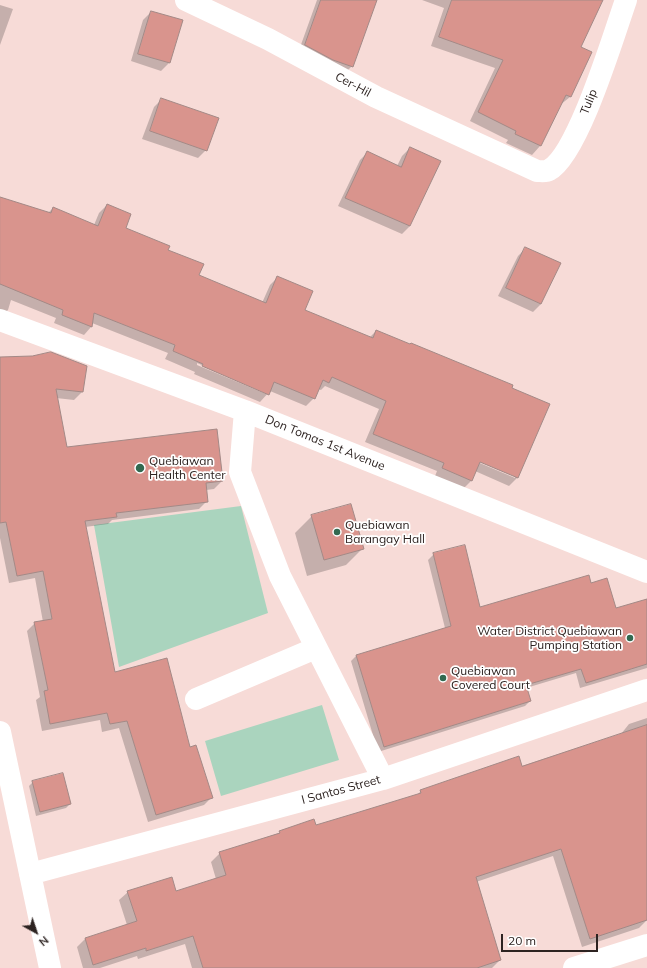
<!DOCTYPE html>
<html>
<head>
<meta charset="utf-8">
<style>
	body { margin:0 }
	#map { position:relative; width:647px; height:968px; overflow:hidden; background:#f7dbd7; font-family:Mulish,sans-serif }
	canvas { display:block }
	.north { position:absolute; left:16px; top:912px; width:40px; height:40px; -webkit-text-stroke:3px #fff; paint-order:stroke; rotate:140deg; font-size:11px; font-weight:700; line-height:16px; text-align:center; color:#2d2321 }
	.north::after { content:''; display:block; margin:auto; width:14px; height:18px; background:#2d2321; clip-path:polygon(50% 0,100% 100%,50% 72%,0 100%) }
	.scale { position:absolute; left:501px; top:934px; width:97px; height:18px; box-sizing:border-box; border:2px solid #2d2321; border-top:0; padding-left:5px; font-size:12px; line-height:14px; white-space:nowrap; color:#2d2321; -webkit-text-stroke:3px #fff; paint-order:stroke }
</style>
</head>
<body>
<div id="map">
<canvas width="647" height="968"></canvas>
<div class="north">N</div>
<div class="scale">20 m</div>
</div>
<script>
const c = document.querySelector('canvas').getContext('2d');
c.lineJoin = 'round';
function fillPath(path, color) { c.fillStyle = color; c.fill(path, 'evenodd'); }
function stroke(path, color, width, dash) { c.strokeStyle = color; c.lineWidth = width; c.lineCap = dash ? 'butt' : 'round'; c.setLineDash(dash || []); c.stroke(path); }
function drawText(font, color, halo, rows, align = 'center') {
  c.font = font + ' Mulish,sans-serif'; c.lineWidth = 3.5; c.setLineDash([]); c.textBaseline = 'middle'; c.strokeStyle = halo; c.fillStyle = color; for (const [text, x, y, turn = 0] of rows) {
    c.save(); c.translate(x, y); c.rotate((+turn || 0) * Math.PI / 180); c.textAlign = isNaN(turn) ? turn : align; if (halo) c.strokeText(text, 0, 0); c.fillText(text, 0, 0); c.restore();
  }
}
const green = new Path2D(`
	M241 506 268 613 119 667 94 525Z
	M322 705 339 760 221 796 205 741Z`);
const shadow = new Path2D(`
	M317 0H376L352 66 344 74 298 53Z
	M422 0H602L579 48 591 53 570 97 560 105 540 146 532 155 506 143 508 140 470 121 495 68 431 46 444 8Z
	M0 5 13 9 0 45Z
	M151 12 169 63 161 71 131 61 143 20Z
	M162 99 206 150 198 158 142 139 154 107Z
	M410 148V226L402 234 338 206 360 160 368 152 397 166 402 156Z
	M0 198 48 213 53 208 94 225 99 213 107 205 125 228 167 250 198 276 262 303 270 285 278 277 304 310 369 338 376 331 548 404 517 478 509 486 475 471 472 480 464 488 435 476 437 471 365 442 379 409 325 386 321 390 318 389 314 398 306 406 270 391 260 402 194 374 195 372 165 359 168 353 92 323 91 327 84 335 54 323 56 318 11 300 8 310 0 317ZM197 363 266 392V394L197 365ZM476 460 515 476V478L475 461Z
	M526 248 560 263 541 304 533 312 498 296 518 256Z
	M0 358 86 366 82 392 74 400 56 398 67 448 222 481 214 489 206 490 207 501 199 509 112 520 108 524 85 527 114 673 189 748 212 797 204 805 148 822 119 728 102 732 100 720 42 731 36 700 40 697 27 631 35 623 43 622 35 578 9 583 0 538Z
	M312 516 363 548 346 565 307 576 295 533Z
	M434 554 479 608 590 584 615 609 647 600V668L580 688 576 673 526 688 530 701 525 706 378 752 351 661 356 656 445 628 428 560Z
	M647 718V920L639 928 582 947 553 856 476 882 500 960 492 968H192L185 944 138 959 137 956 100 968H83L77 947 85 939 127 925 119 900 128 892H176L216 879 211 862 220 853 314 821 315 826 417 795 421 791 522 768 621 734 629 724Z
	M33 782 70 804 66 808 36 816 29 786Z`);
const building = new Path2D(`
	M321 0H377L353 67 333 60 305 45Z
	M452 0H603L581 47 592 52 571 97 566 95 541 146 515 134 516 131 478 112 503 60 439 37Z
	M151 11 183 20 170 63 138 54Z
	M161 98 219 118 207 151 150 131Z
	M410 147 441 161 410 226 345 198 367 151 401 167Z
	M0 197 51 213 53 207 98 226 107 204 131 214 126 228 170 246 168 250 204 264 199 275 266 303 277 276 313 291 305 310 373 338 376 330 410 344 411 343 513 385 512 388 550 404 518 478 480 462 472 481 442 468 444 463 373 434 386 401 332 377 329 383 323 380 315 399 274 382 269 395 202 366 203 364 173 351 175 345 94 313 92 327 62 315 63 310 0 284Z
	M525 247 561 263 541 304 506 288Z
	M51 352 87 366 83 392 56 389 67 447 217 429 223 481 206 483 208 502 116 513 117 517 85 521 115 672 167 658 190 747 196 745 213 798 156 815 127 721 110 724 107 713 50 724 44 691 48 690 34 622 52 619 43 571 17 576 6 522 0 523V357L32 356Z
	M351 504 364 549 324 560 311 515Z
	M465 545 480 607 589 575 591 583 607 578 616 608 647 599V664L586 683 581 669 526 685 531 701 384 747 356 655 451 626 433 553Z
	M647 725V920L590 939 561 849 476 877 501 960 477 968H203L193 936 146 951V948L93 965 85 938 137 921 127 891 172 877 176 891 226 875 219 852 280 833 279 831 314 819 316 825 356 813 421 793 420 790 519 756 522 766Z
	M63 773 71 804 40 812 32 781Z`);
const minor = new Path2D(`
	M186 0 268 39 376 97 537 171C541 171 546 172 549 170 578 155 614 34 626 0
	M0 320 245 411 647 572
	M245 411 240 472 280 576 383 779
	M196 699 316 648
	M0 732 50 968
	M30 874 383 779 647 690
	M574 968 647 945`);
const markers = [
	[140,468,5,"#326950"],
	[337,532,4,"#326950"],
	[630,638,4,"#326950"],
	[443,678,4,"#326950"]
];
const streetNames = [
	["Cer-Hil",353,85,28],
	["Tulip",589,102,-68],
	["Don Tomas 1st Avenue",325,443,22],
	["I Santos Street",341,790,-15]
];
const poiNames = [
	["Quebiawan",149,461],
	["Health Center",149,475],
	["Quebiawan",345,525],
	["Barangay Hall",345,539],
	["Water District Quebiawan",622,631,"right"],
	["Pumping Station",622,645,"right"],
	["Quebiawan",451,671],
	["Covered Court",451,685]
];
fillPath(green, '#aad4be');
fillPath(shadow, '#0003');
fillPath(building, '#d9948d');
stroke(building, '#a38986', 1);
stroke(minor, '#fff', 22);
for (const [x, y, r, color] of markers) { const dot = new Path2D(); dot.arc(x, y, r, 0, 2 * Math.PI); c.fillStyle = color; c.fill(dot); stroke(dot, '#fff', 1.5); }
drawText('12px', '#2d2321', '#fff', streetNames);
drawText('12px', '#2d2321', '#fff', poiNames, 'left');
</script>
</body>
</html>
